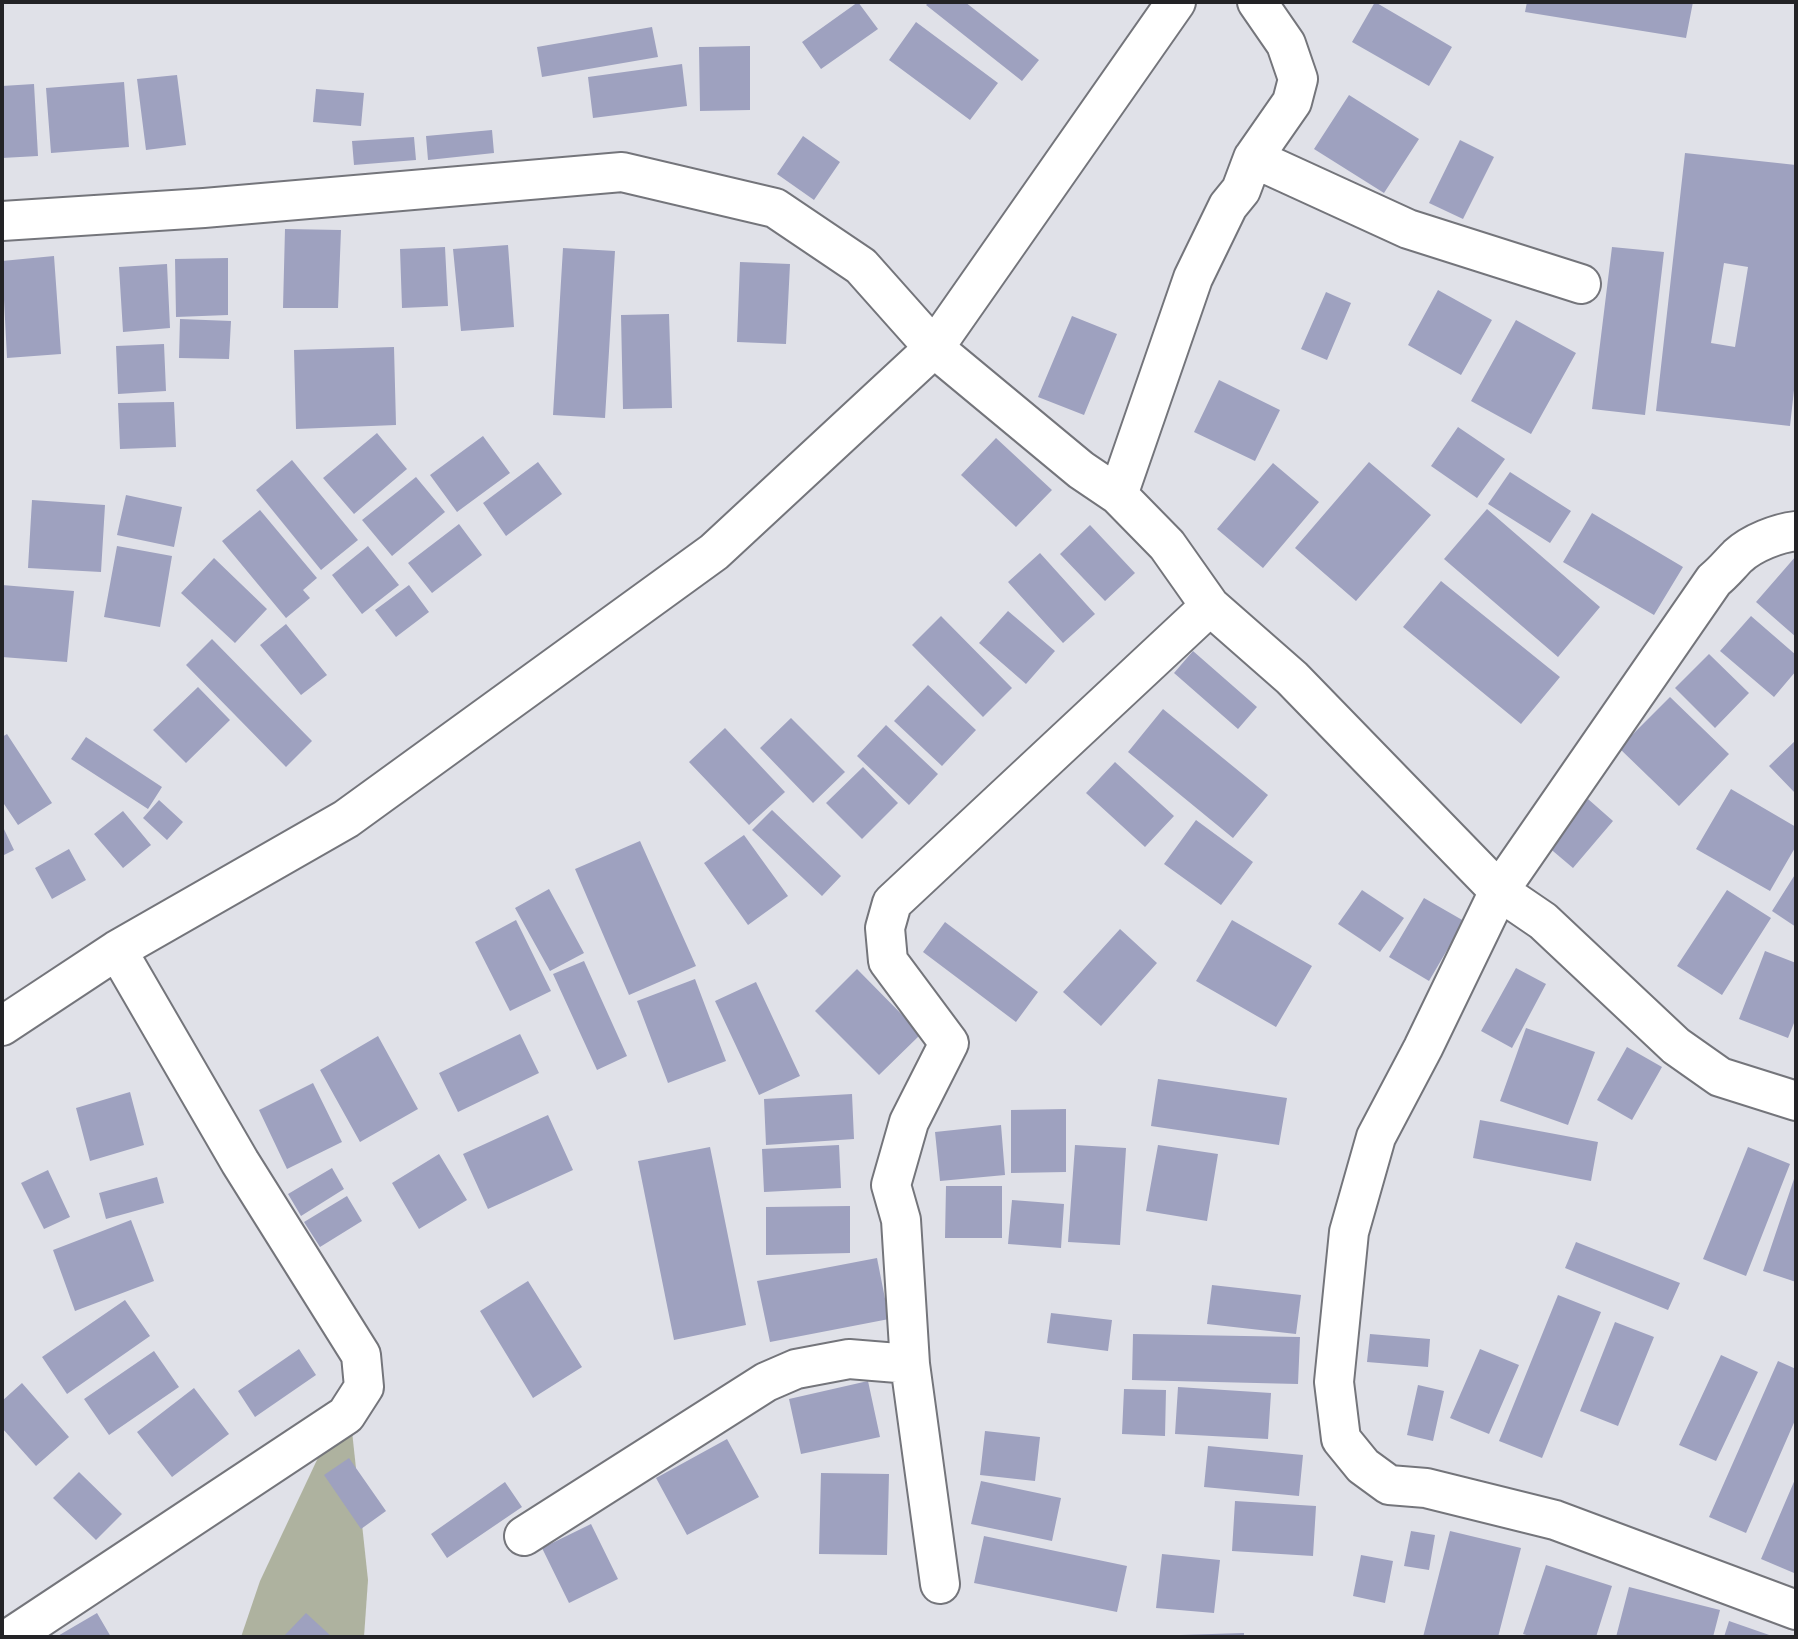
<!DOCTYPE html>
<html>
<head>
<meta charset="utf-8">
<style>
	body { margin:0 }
	#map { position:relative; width:1798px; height:1639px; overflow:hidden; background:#e0e1e8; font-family:Literata,serif }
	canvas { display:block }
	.frame { position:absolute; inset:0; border:4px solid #232326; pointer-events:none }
</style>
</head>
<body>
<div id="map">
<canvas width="1798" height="1639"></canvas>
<div class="frame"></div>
</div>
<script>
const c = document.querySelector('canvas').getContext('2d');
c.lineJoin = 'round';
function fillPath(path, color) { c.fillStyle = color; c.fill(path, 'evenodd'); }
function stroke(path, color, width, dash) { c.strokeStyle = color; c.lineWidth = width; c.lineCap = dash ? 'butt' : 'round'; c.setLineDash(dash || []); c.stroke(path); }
const green = new Path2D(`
	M348 1394 368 1580 364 1637H241L260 1581Z`);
const building = new Path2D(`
	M858 2 878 29 821 69 802 42Z
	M929 2H965L1039 60 1022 81 926 5Z
	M1375 2 1452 47 1429 86 1352 42Z
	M1527 2H1693L1686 38 1525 12Z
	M916 22 998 83 970 120 889 60Z
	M652 27 658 57 542 77 537 47Z
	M750 46V110L700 111 699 47Z
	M682 64 687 106 593 118 588 77Z
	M177 75 186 145 146 150 137 79Z
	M124 82 129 147 51 153 46 88Z
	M34 84 38 156 2 158V86Z
	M316 89 364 93 361 126 313 122Z
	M1349 95 1419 139 1384 193 1314 149Z
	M492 130 494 153 428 160 426 136Z
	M803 136 840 162 814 200 777 174Z
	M414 137 416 160 354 165 352 141Z
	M1460 140 1494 157 1463 219 1429 203Z
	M1685 153 1796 165V372L1790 426 1656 411ZM1724 263 1748 267 1735 347 1711 343Z
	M285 229 341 230 338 308H283Z
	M508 245 514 327 461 331 453 249Z
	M445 247 448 306 402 308 400 249Z
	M1612 247 1664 252 1645 415 1592 409Z
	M563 248 615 251 605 418 553 415Z
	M54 256 61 354 7 358 2 261Z
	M228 258V315L176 317 175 259Z
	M740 262 790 264 786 344 737 342Z
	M167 264 170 328 123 332 119 267Z
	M1438 290 1492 320 1461 375 1408 345Z
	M1326 292 1351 303 1327 360 1301 349Z
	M669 314 672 408 623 409 621 315Z
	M1072 316 1117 334 1084 415 1038 397Z
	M180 319 231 321 229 359 179 358Z
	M1516 320 1576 353 1531 434 1471 401Z
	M164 344 166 391 118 394 116 346Z
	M394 347 396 425 296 429 294 350Z
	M1219 380 1280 410 1255 461 1194 432Z
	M174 402 176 447 120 449 118 403Z
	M1458 427 1505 459 1477 498 1431 466Z
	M377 433 407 469 354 514 323 478Z
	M483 436 510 473 457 512 430 475Z
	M996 438 1052 490 1016 527 961 475Z
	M292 460 358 540 321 570 256 490Z
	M538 462 562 494 506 536 483 503Z
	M1369 462 1431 515 1356 601 1295 548Z
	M1273 463 1319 502 1263 568 1217 529Z
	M1510 472 1571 511 1550 543 1488 504Z
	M416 477 445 512 392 556 362 520Z
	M126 495 182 507 174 547 117 535Z
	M32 500 105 505 101 572 28 568Z
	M1487 509 1600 607 1558 657 1444 559Z
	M260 510 317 578 303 590 310 598 286 618 222 541Z
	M1592 513 1683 567 1654 615 1563 562Z
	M459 524 482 555 432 593 408 563Z
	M1090 525 1135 573 1105 601 1060 554Z
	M117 546 172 556 160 627 104 617Z
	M368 546 399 585 362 614 332 575Z
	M1040 553 1095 614 1063 643 1008 582Z
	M1796 556V637L1756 602Z
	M214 558 267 609 235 643 181 593Z
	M1441 581 1560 677 1521 724 1403 627Z
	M2 585 74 591 67 662 2 657Z
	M409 585 429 612 396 637 375 610Z
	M1008 611 1055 651 1026 684 979 643Z
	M941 616 1012 688 983 717 912 645Z
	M1751 616 1796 655V671L1774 697 1720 651Z
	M286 624 327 675 301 695 260 645Z
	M212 639 312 741 286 767 186 665Z
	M1193 651 1257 707 1238 729 1174 673Z
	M1709 654 1749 693 1715 728 1675 688Z
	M928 685 976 730 942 766 894 721Z
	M198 687 230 720 186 763 153 730Z
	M1670 697 1729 754 1679 806 1619 748Z
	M1163 709 1268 795 1233 838 1128 752Z
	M791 718 845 772 813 803 760 748Z
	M886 725 938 774 909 805 857 756Z
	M725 728 785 792 749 825 689 762Z
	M7 734 52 803 18 825 2 801V737Z
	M86 737 162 787 148 809 71 759Z
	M1796 740V794L1769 766Z
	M1115 762 1174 816 1145 847 1086 793Z
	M863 767 898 803 862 839 826 803Z
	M1731 789 1796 827V846L1770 891 1696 849Z
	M1588 799 1613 821 1573 868 1547 846Z
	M159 800 183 822 167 840 143 818Z
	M772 810 841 876 822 896 752 830Z
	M123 811 151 845 123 868 94 834Z
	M1196 820 1253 862 1221 905 1164 864Z
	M2 825 14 850 2 856Z
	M744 835 788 896 748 925 704 863Z
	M640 841 696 966 629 995 575 869Z
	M69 849 86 880 52 899 35 868Z
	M1796 873V927L1772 911Z
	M549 889 584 953 550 971 515 908Z
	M1362 890 1404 918 1380 952 1338 924Z
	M1727 890 1771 918 1722 995 1677 966Z
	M1424 898 1464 921 1429 981 1389 957Z
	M516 920 551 991 510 1011 475 942Z
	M1232 920 1312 966 1276 1027 1196 981Z
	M945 922 1038 992 1016 1022 923 952Z
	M1120 929 1157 963 1101 1026 1063 992Z
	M1765 951 1796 963V1018L1788 1038 1739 1019Z
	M584 961 627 1056 597 1070 553 974Z
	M1516 968 1546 984 1512 1048 1481 1031Z
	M857 969 921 1034 879 1075 815 1011Z
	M695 979 726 1061 668 1083 637 1001Z
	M756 982 800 1076 759 1095 715 1001Z
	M1526 1028 1595 1052 1568 1125 1500 1101Z
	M520 1034 539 1073 458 1112 439 1073Z
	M378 1036 418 1109 360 1142 320 1070Z
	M1627 1047 1662 1067 1632 1120 1597 1100Z
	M1158 1079 1287 1098 1279 1145 1151 1126Z
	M313 1083 342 1142 287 1169 259 1110Z
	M130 1092 144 1145 90 1161 76 1108Z
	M852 1094 854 1139 766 1145 764 1099Z
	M1066 1109V1172L1011 1173V1110Z
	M548 1115 573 1170 488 1209 463 1154Z
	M1480 1120 1598 1142 1591 1181 1473 1158Z
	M1001 1125 1005 1175 940 1181 935 1132Z
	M839 1145 841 1188 764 1192 762 1149Z
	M1075 1145 1126 1148 1120 1245 1068 1242Z
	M1158 1145 1218 1154 1207 1221 1146 1211Z
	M710 1147 746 1325 674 1340 638 1161Z
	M1748 1147 1790 1164 1746 1276 1703 1259Z
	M439 1154 467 1200 419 1229 392 1183Z
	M332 1168 344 1189 301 1216 288 1194Z
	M48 1170 70 1217 44 1229 21 1183Z
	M1796 1173V1282L1763 1271Z
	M157 1177 164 1203 106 1219 99 1193Z
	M946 1186H1002V1238H945Z
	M347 1196 362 1221 320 1247 304 1222Z
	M1012 1200 1064 1204 1061 1248 1008 1244Z
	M850 1206V1253L766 1255V1207Z
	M131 1220 154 1281 75 1311 53 1250Z
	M1576 1242 1680 1283 1668 1310 1565 1268Z
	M877 1258 889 1319 770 1342 757 1281Z
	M528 1281 582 1367 533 1398 480 1311Z
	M1212 1285 1301 1295 1296 1334 1207 1324Z
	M1558 1295 1601 1312 1542 1458 1499 1441Z
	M125 1300 150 1336 67 1394 42 1357Z
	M1051 1313 1112 1320 1108 1351 1047 1343Z
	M1615 1322 1654 1337 1618 1426 1580 1411Z
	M1133 1334 1300 1337 1298 1384 1132 1380Z
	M1370 1334 1430 1339 1428 1367 1367 1362Z
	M299 1349 316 1375 255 1417 238 1391Z
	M1480 1349 1519 1365 1489 1434 1450 1418Z
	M154 1351 179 1387 109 1435 84 1399Z
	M1721 1355 1758 1372 1716 1461 1679 1445Z
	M1778 1361 1796 1369V1418L1746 1533 1709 1517Z
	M868 1381 880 1437 801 1454 789 1399Z
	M22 1383 69 1437 36 1466 2 1428V1401Z
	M1418 1385 1444 1391 1433 1441 1407 1435Z
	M1178 1387 1271 1393 1268 1439 1175 1434Z
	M194 1388 229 1434 172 1477 137 1432Z
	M1124 1389 1166 1390 1165 1436 1122 1434Z
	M985 1431 1040 1437 1035 1481 980 1475Z
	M727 1439 759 1497 687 1535 656 1478Z
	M1208 1446 1303 1455 1299 1496 1204 1487Z
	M349 1458 386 1511 361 1529 324 1475Z
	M79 1472 122 1514 96 1540 53 1498Z
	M821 1473 889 1474 887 1555 819 1554Z
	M1796 1477V1568L1794 1573 1761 1559Z
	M981 1481 1061 1498 1052 1541 971 1524Z
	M505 1482 522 1507 447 1558 431 1534Z
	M1235 1501 1316 1506 1313 1556 1232 1551Z
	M591 1524 618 1579 569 1603 542 1548Z
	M1411 1531 1435 1535 1429 1570 1404 1566Z
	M1450 1531 1521 1548 1498 1637H1423Z
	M984 1536 1127 1566 1117 1612 974 1583Z
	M1162 1554 1220 1560 1214 1613 1156 1608Z
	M1361 1555 1393 1561 1385 1603 1353 1596Z
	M1546 1565 1612 1586 1596 1637H1533L1523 1634Z
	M1629 1587 1720 1610 1713 1637H1616Z
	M97 1613 111 1637H56Z
	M306 1613 332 1637H283Z
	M1729 1621 1775 1637H1724Z
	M1244 1633V1637H1180V1635Z`);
const minor = new Path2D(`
	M1253 158 1408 229 1581 284
	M2 221 204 208 622 172 775 208 861 266 934 348 1081 470 1118 495 1167 545 1210 606 1292 678 1499 891 1543 921 1676 1046 1720 1077 1796 1101
	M1118 495 1193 278 1228 206 1241 190 1253 158 1292 102 1298 79 1286 44 1257 2
	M1796 531C1778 533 1752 543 1738 556 1730 564 1723 573 1714 580L1499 891 1423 1048 1376 1137 1349 1232 1334 1382 1341 1439 1363 1466 1389 1485 1426 1488 1555 1520 1796 1610
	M2 1026 117 950 346 819 714 552 934 348 1176 2
	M524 1536 766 1382 796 1369 849 1359 910 1364
	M940 1584 910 1364 901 1220 891 1185 909 1122 949 1043 888 961 885 928 892 903 1210 606
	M11 1637 346 1415 364 1387 361 1355 240 1162 117 950`);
fillPath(green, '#aeb29f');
fillPath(building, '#9ea1bf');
stroke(minor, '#74757b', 42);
stroke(minor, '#fff', 38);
</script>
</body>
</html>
